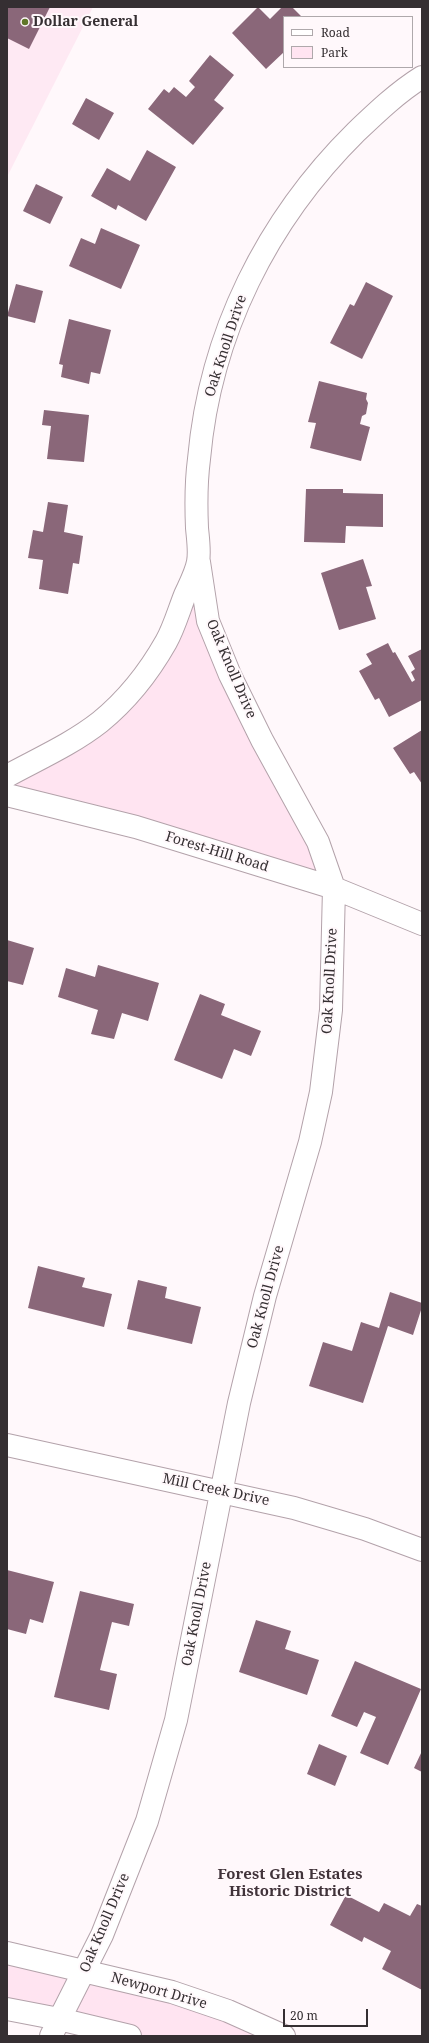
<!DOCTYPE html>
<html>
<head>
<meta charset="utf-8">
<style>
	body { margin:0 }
	#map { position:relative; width:429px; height:2043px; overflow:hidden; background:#fff8fb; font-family:"Noto Serif",serif }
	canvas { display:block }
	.frame { position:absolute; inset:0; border:8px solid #352f32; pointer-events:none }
	.legend { position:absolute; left:283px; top:16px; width:130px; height:52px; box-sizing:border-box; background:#fff8fb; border:1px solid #aea8ab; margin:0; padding:5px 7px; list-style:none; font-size:12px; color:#352f32 }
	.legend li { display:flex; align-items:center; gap:8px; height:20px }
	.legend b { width:20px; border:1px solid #aea8ab }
	.scale { position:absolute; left:283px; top:2009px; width:85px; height:18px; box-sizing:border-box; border:2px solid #352f32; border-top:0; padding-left:5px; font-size:12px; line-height:14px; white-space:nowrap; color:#352f32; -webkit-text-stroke:3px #fff8fb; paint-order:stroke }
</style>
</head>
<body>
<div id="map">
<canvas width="429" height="2043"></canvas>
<div class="frame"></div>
<ul class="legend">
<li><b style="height:5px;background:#fff"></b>Road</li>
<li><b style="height:11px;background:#ffe4f1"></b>Park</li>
</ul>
<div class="scale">20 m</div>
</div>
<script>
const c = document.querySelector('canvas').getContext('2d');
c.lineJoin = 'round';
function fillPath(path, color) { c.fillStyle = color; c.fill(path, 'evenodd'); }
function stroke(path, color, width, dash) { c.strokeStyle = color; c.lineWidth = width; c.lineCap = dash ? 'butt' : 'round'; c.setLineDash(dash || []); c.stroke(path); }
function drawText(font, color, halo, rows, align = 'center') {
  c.font = font + ' "Noto Serif",serif'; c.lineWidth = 4; c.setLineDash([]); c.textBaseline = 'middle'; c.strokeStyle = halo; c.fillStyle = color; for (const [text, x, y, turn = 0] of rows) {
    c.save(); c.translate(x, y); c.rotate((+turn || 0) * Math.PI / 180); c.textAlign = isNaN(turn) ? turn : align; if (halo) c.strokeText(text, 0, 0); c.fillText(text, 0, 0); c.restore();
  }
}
const built = new Path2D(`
	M7 7H93L7 177Z`);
const green = new Path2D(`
	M199 562 208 621 334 888 7 795V776L126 697Z
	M7 1953 284 2036H130L7 2009Z`);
const building = new Path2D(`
	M7 7H50L29 49 7 38Z
	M258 7 270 19 282 7H292L302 17H284V52L266 69 232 33Z
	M210 55 234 75 214 100 224 108 193 145 148 109 164 89 169 93 174 87 186 97 195 87 189 81Z
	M86 98 114 113 99 140 72 124Z
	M147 150 176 167 146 221 118 205 116 210 91 196 107 168 130 181Z
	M36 184 63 197 50 224 23 211Z
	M101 228 140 245 121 289 69 266 81 238 95 244Z
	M366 282 393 296 362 359 330 343 350 304 354 306Z
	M16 284 43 291 35 323 7 316Z
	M69 319 111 330 100 374 91 372 89 384 61 377 63 365 59 364Z
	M319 381 367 393 366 399 368 403 366 414 362 416 360 424 370 427 361 461 310 448 316 423 308 422Z
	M44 410 89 415 84 462 47 459 51 426 42 425Z
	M306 489H343V493L383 494V527L346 526 345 543 304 542Z
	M48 502 68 505 64 532 83 536 79 564 73 563 68 594 39 589 43 560 28 558 33 530 43 532Z
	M363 559 372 586 366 587 376 619 339 630 321 573Z
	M388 643 393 653 395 652 412 682 415 680 411 672 415 669 408 656 422 649V700L389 717 379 698 375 700 359 671 372 664 366 654Z
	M422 730V784L414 772 410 774 393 748Z
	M7 940 34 948 23 985 7 981Z
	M98 965 159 983 148 1021 122 1013 114 1039 91 1034 98 1010 58 997 66 968 95 977Z
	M200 994 225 1004 221 1015 261 1031 251 1056 234 1049 222 1079 174 1060Z
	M38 1266 85 1278 82 1287 112 1294 104 1327 28 1308Z
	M138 1280 167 1287 165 1298 201 1307 192 1344 127 1329Z
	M390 1292 422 1303V1307L413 1335 388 1326 363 1403 309 1386 323 1342 352 1351 361 1322 379 1328Z
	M7 1570 54 1582 43 1623 30 1619 26 1634 7 1629Z
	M80 1591 134 1604 129 1626 112 1622 100 1670 117 1674 109 1710 54 1697Z
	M256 1620 291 1631 285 1649 319 1660 307 1695 239 1672Z
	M355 1661 421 1689 388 1765 360 1753 376 1717 364 1712 357 1727 331 1716Z
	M319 1744 347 1756 335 1786 307 1774Z
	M422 1751V1772L414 1768Z
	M346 1895 379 1912 384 1903 410 1916 417 1904 422 1906V1990L382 1969 391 1951 364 1937 362 1942 330 1925Z`);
const street = new Path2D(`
	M7 776C38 759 72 744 100 722 127 700 149 672 166 642 174 628 179 610 185 595 190 584 196 573 198 562 200 552 198 539 197 528 196 505 196 482 199 459 210 334 267 220 356 132 377 112 398 92 422 77
	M7 795 136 827 334 888 422 924
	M7 1445 294 1508 365 1529 422 1550
	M7 1953 172 1992 228 2011 284 2036
	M7 2009 59 2019 130 2036
	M51 2036 102 1935 147 1821 176 1720 239 1403 265 1296 310 1142 321 1092 331 1010 334 888 318 842 262 740 230 675 208 621 199 562`);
const markers = [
	[25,22,4,"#607729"]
];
const poiNames = [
	["Dollar General",33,22]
];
const streetNames = [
	["Oak Knoll Drive",226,346,-72],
	["Oak Knoll Drive",231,669,67],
	["Forest-Hill Road",217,852,17],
	["Oak Knoll Drive",330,981,-87],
	["Oak Knoll Drive",266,1297,-75],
	["Mill Creek Drive",216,1490,12],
	["Oak Knoll Drive",197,1614,-79],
	["Oak Knoll Drive",105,1923,-67],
	["Newport Drive",159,1991,16]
];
const neighbourhoodNames = [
	["Forest Glen Estates",290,1875],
	["Historic District",290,1892]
];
fillPath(built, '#fee9f3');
fillPath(green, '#ffe4f1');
fillPath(building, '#8a6779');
stroke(street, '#b3a2aa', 24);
stroke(street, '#fff', 22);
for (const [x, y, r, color] of markers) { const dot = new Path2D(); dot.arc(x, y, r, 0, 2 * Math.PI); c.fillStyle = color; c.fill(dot); stroke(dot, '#fff8fb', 1.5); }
drawText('bold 14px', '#352f32', '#fff8fb', poiNames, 'left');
drawText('14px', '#352f32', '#fff8fb', streetNames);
drawText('bold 15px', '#41333a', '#fff8fb', neighbourhoodNames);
</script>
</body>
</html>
